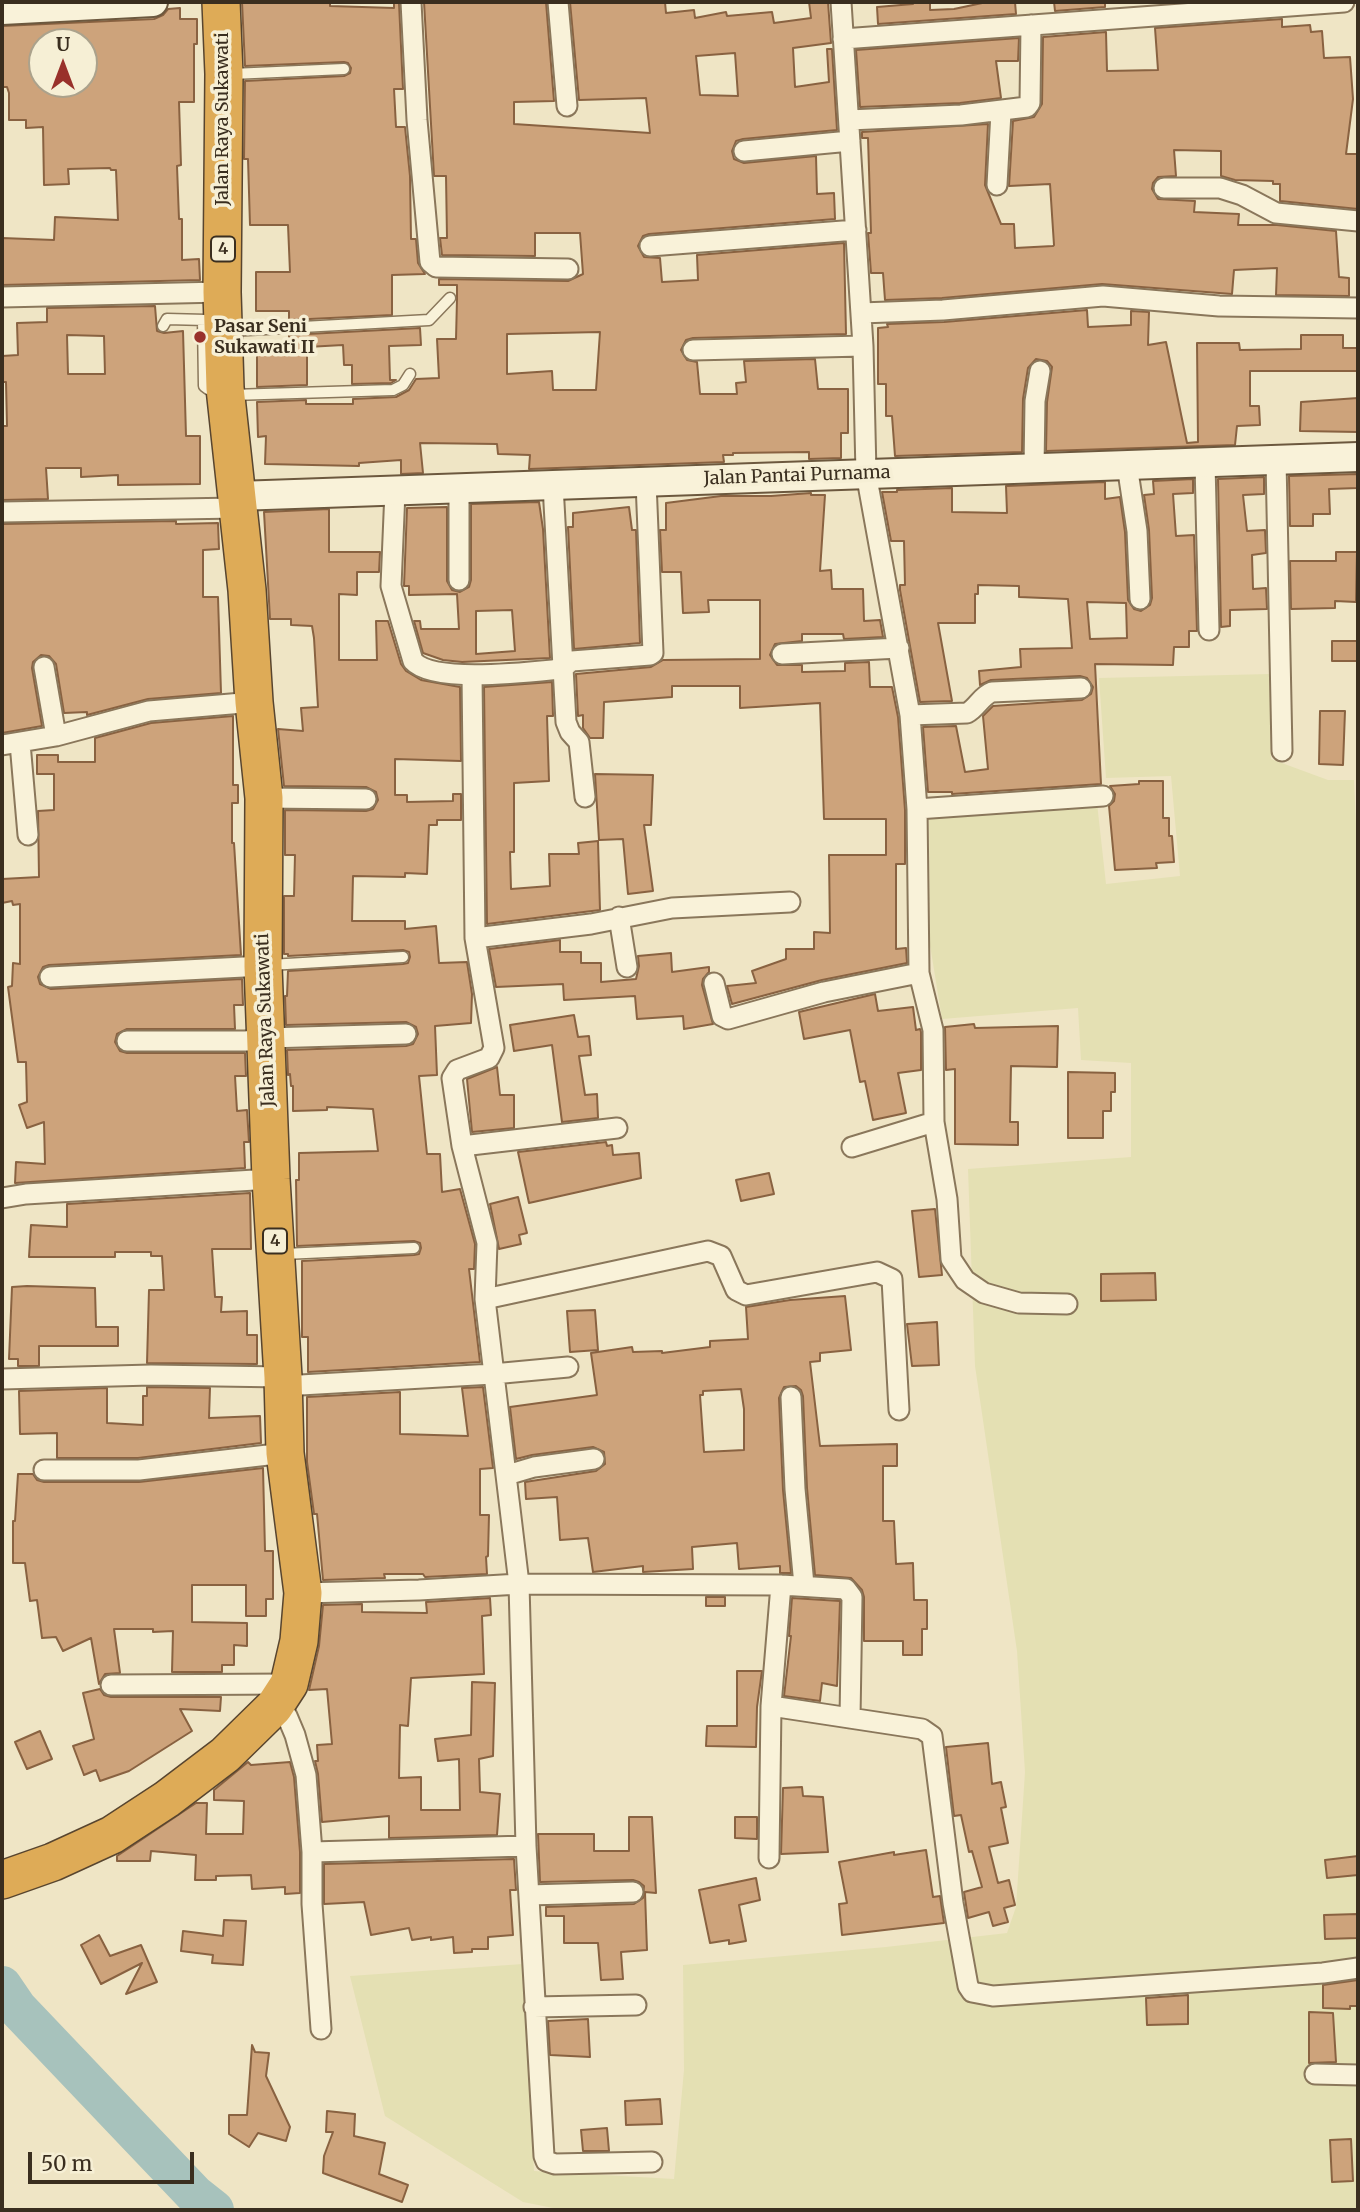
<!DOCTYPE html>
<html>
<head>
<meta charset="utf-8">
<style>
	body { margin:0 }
	#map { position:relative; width:1360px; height:2212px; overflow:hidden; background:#efe5c5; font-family:Merriweather,serif }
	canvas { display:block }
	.frame { position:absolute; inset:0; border:4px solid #3a2e1f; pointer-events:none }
	.north { position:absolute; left:28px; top:28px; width:70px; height:70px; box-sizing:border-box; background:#f6efd5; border:2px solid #aba28c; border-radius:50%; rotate:0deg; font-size:19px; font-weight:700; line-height:28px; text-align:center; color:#3a2e1f }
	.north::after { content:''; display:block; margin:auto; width:24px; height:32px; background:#99312b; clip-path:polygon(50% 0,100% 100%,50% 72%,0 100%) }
	.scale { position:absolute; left:28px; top:2152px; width:166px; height:32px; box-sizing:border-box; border:4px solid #3a2e1f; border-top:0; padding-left:9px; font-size:21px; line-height:24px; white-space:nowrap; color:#3a2e1f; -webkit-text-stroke:5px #f6efd5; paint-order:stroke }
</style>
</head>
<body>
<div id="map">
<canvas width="1360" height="2212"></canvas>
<div class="frame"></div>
<div class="north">U</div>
<div class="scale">50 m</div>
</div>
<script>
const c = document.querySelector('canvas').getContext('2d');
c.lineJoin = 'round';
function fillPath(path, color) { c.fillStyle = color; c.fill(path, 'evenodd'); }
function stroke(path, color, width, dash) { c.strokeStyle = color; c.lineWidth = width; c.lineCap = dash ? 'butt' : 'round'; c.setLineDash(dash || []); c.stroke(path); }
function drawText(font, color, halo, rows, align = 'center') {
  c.font = font + ' Merriweather,serif'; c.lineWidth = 7; c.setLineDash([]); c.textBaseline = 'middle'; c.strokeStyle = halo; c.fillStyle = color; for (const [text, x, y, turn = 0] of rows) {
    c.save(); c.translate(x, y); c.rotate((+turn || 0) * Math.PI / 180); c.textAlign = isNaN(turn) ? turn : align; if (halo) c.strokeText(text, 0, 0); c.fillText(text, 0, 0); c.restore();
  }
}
const farmland = new Path2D(`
	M1270 674 1271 759 1328 780H1354L1358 867V2210H563L523 2202 385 2116 350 1976 523 1964 534 2171 674 2179 684 2070 683 1965 886 1947 1007 1933 1016 1907 1025 1772 1017 1651 975 1366 968 1169 1131 1157V1063L1081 1060 1078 1008 942 1019 930 945 929 818 1097 803 1106 884 1180 876 1171 776 1106 778 1099 678Z`);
const river = new Path2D(`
	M2 1986 17 2008 195 2195 214 2210`);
const building = new Path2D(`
	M242 2H330V6L394 8V3H399L403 89H394L396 127H405L410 176 411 239H416L418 263 425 274 392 275V315L289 320V311H256V272H290L288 225H250L248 159H244L245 81 344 76 350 73 351 68 348 63 344 62 245 66Z
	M424 2H546L554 101 514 102V124L650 133 646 98 579 100 570 2H665L666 13 694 10 695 18 726 12 727 16 772 12 774 23 811 18 809 2H828L831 43 793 48 795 87 829 82 827 49H832L837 130 743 139 736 141 732 151 734 159 744 163 816 156 817 194 834 193 835 219 649 234 643 236 638 246 644 257 660 258 662 282 698 280 697 255 844 243 846 334 693 338 686 340 681 350 687 360 697 362 700 394H737L736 383 746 382 744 361 815 359 818 389H848V433H841V458L809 459V452L733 453V455H723L724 462 529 469 530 455 498 454 497 444 420 443 423 473 401 474V460L359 463V466L265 464 266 436 258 437 257 402 306 400V404H353V399L396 397 409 390 416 379 439 378 437 339H456L457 299V285H439V279L568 281 583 274 580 233H535V256L442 255 440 238H447L446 176H434ZM735 53 738 96 700 95 696 56ZM600 332 596 390H553L552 371 507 374V334Z
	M913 2H930V10L954 9 987 2H1015L1016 14 878 24 877 7 913 4Z
	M1054 2H1105V7L1055 11Z
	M180 8V19H197V44H194V102H179L181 165 177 166 179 219H182V260L199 259 200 280 2 285V238L54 240 55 217 118 220 116 170H111L110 168 68 169 69 184 44 185 43 127 26 128V120H9V93L7 87H2V26L154 19 163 15 168 9ZM42 42H84V84H42Z
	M1282 19V27L1310 25 1311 32 1322 31 1324 58 1350 57 1353 99 1346 154H1358V209L1280 201V184H1273V181L1235 180 1221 176V151L1174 150 1176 176 1158 177 1153 183 1152 189 1158 199 1195 201 1194 212 1239 214 1238 225H1277L1336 231 1339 277 1349 278V296L1276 295 1277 268 1234 270 1232 294 1102 284 942 298 885 300 883 273H871L868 233H871L868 138H862V132L988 124 985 185 1001 224H1014L1015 248 1053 246 1054 245 1050 184 1009 186 1013 121 1034 117 1042 104 1043 37 1106 32 1107 71 1158 70 1155 28Z
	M1019 38 1018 61H996L1001 98 960 103 860 107 856 50Z
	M155 306 157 331 164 333 183 331 186 436H200V484L118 485V475L81 477V468H46L48 499 2 500V426H7L6 382H2V356L18 355 17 323 47 322V308ZM67 335 104 336 105 374H68Z
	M1087 310 1088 327 1131 325V311L1149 312 1148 345 1166 342 1187 443 1198 442 1197 343H1239L1240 350 1301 349V335H1343V348H1358V371H1250V406H1259L1260 425 1237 426 1235 445 1046 451 1047 402 1052 367 1047 361 1036 359 1028 368 1023 399 1022 452 895 456 892 416H886V384H878V328L888 327 887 324 944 322Z
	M420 328 421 345 389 346 390 380H396L391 383 352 384V365H344L343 345 307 347V385L257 387V346H289V335Z
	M1358 398V432L1300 431 1301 402Z
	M1358 474V488L1329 489 1330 514H1313V526H1290L1289 476Z
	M1264 477V494L1243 495 1247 531 1265 530 1266 553 1252 555 1253 589 1266 588 1267 609 1230 610V626L1221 627 1218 479Z
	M1193 479V493L1173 494 1176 536 1194 535 1197 631H1189V647H1174L1173 665 1095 664 1101 784 952 794V792H928L923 727 956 726 965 772 988 769 983 716 993 706 1082 700 1091 694 1093 687 1087 678 1080 676 991 680 980 685 979 671 1021 667 1020 649 1072 648 1068 599 1019 597V586L978 585V594H975V623H938L952 701 920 702 900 590V585H905L904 541H891L882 492H897V490L952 488V512L1007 513 1006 486 1105 482V499L1120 497 1125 532 1128 600 1134 609 1141 611 1150 605 1152 598 1149 530 1144 495 1154 494 1153 481ZM1087 602 1126 603 1127 638 1090 639Z
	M811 493V495H825L820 571 831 570 832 589H863L864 621 880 620 883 637 844 639 843 634H802V641L775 644 770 655 777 665H802V672L845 671V663L869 662 870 687H892L898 717 905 810V864H896V949L906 948 907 963 822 980 732 1004 727 986 756 983 752 971 786 959V949H814V932L830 933 829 855H886V819H824L820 703 740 708V686H672V697L604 702 603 738H590L583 728V715L578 716 576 674 651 667 663 660 760 659V600H708L709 612 683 613 681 572H662L660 530H666V503L721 496H771Z
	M539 502 543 529 550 658 462 662 443 660 423 653 414 621H420L421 629H459L457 594 409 595V586H404L407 508 447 507V581L452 590 460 592 469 587 471 580V504ZM512 610 515 651 476 654V611Z
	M629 507 632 530H636L640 643 574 649 568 527H573V513Z
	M329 509V552H380L379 572H357V595L339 594V660H377L376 621H388L401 664 406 671 421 680 460 687 461 761 395 759V795H407V802L453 801V794H461V820H437V825H429L427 874 405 873V877L353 876 352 921H405V929L436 926 439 963 467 962 472 994 471 1023 435 1026 437 1075 419 1076 427 1154H440L442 1192 460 1189 475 1244 474 1269H469L480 1362 308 1372V1337H302V1261L414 1255 419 1254 421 1248 420 1243 414 1241 297 1246 296 1180H299V1153L378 1151 373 1109 327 1107V1110L293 1111V1086H291L290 1074 288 1075 287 1050 406 1046 413 1044 418 1034 416 1027 406 1022 286 1025 285 996H287L288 971 403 964 408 963 410 957 409 952 403 950 288 956V954H284V896H294L295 855H285V810L366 811 373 809 378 800 376 792 366 787 284 786 278 729 303 731 301 708 318 707 314 638 312 626 291 625V619H270L264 512Z
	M176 521V524L218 523 219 549 203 550V597H218L221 693 148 699 87 715V712L64 713 56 664 49 656 41 655 33 662 32 668 42 726 2 733V524Z
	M1336 552H1357L1356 602 1335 601V608L1291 609 1290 561H1336Z
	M1332 641H1358V661H1332Z
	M552 682 553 716H547L549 781 514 783V852H510L511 889 550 886 549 854H579L578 843 598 841 600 910 487 924 484 687Z
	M1320 711H1345L1343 765 1319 764Z
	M233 716V785H238V803H232V843H234L241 955 49 965 43 967 38 977 40 984 51 989 242 979 243 1005H234L235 1029H127L117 1034 115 1042 120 1051 127 1053H245L246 1076H235L237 1111 247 1110 249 1142H244L245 1168 15 1183 16 1162 45 1164 44 1122 27 1128 19 1105 27 1102 26 1062H18L8 987 12 986 13 963 20 964V904L13 905 12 901 2 903V879L39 877 38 811 54 810V774H37V755H58V762H95V738L151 723Z
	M595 774 653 775 651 825H644L653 891 628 894 623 839 599 840Z
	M1139 781H1163V818H1169V836H1172L1174 862 1156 863 1157 868 1115 870 1109 806 1114 801 1115 794 1110 786 1139 784Z
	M560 940V952H581V963H601V982L636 979 639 966 638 956 671 953 672 972 709 967V972L703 979 702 985 713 1024 684 1029 683 1016 637 1019 635 996 564 1000 563 984 496 987 489 949Z
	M875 994 878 1011 913 1007 916 1030 920 1029 921 1032V1070L898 1073 906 1113 873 1120 865 1081 860 1082 850 1030 804 1039 799 1012Z
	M574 1015 578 1037 589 1036 591 1055 579 1056 585 1095 597 1094 598 1118 562 1122 552 1045 514 1051 510 1025Z
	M974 1024 975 1028 1058 1026 1057 1067 1011 1066 1010 1122H1018V1145L955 1144V1069L946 1070 945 1027Z
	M497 1067 500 1095H514V1128L472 1132 467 1079Z
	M1068 1072 1115 1073V1092H1111V1111H1103V1138H1068Z
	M606 1142 607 1146 612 1145 613 1155 639 1153 641 1178 529 1203 518 1152Z
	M769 1173 774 1194 741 1201 736 1180Z
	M250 1193 251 1249H212L215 1297H222L221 1312 247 1311V1335H257V1364L147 1363 149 1290H164L162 1256H151V1252H115V1257H29L31 1225 67 1227V1204Z
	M518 1197 527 1233 519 1235 521 1244 499 1249 490 1204Z
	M935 1209 942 1275 919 1277 912 1211Z
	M1155 1273 1156 1300 1101 1301V1274Z
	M27 1286 95 1288 96 1327H118V1346H39V1366H18V1359H9L12 1287Z
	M845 1296 851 1350 820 1353V1361L810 1362 820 1446 897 1444V1466H883V1521H894L896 1564 913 1563 914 1600H927V1629H922V1655H903V1641H864V1597L862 1590 851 1578 815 1575 807 1488 803 1396 801 1390 796 1386 784 1387 779 1398 783 1490 791 1573H780V1566L739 1569 737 1543 692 1547 693 1569 643 1572V1566L593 1572 588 1538 560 1540 557 1497 526 1499 525 1482 596 1471 605 1464 604 1452 593 1447 532 1455 516 1459 510 1407 597 1395 591 1353 632 1347 633 1352 662 1351V1353L710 1347V1341L748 1339 746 1307 790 1300ZM741 1389 744 1409V1450L704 1452 700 1395H703V1391Z
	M595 1310 598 1350 570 1352 567 1311Z
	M937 1322 939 1365 912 1366 907 1324Z
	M147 1387 210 1388 209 1418 260 1416 261 1443 138 1458H57V1433L20 1434 19 1391 107 1388V1423L143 1425V1396H147Z
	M483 1387 493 1468 480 1469V1515H489L488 1556 486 1557 487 1574 425 1577 423 1574H384L385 1578 323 1580 317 1514H314L307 1462V1397L400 1392V1434L468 1436 462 1388Z
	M263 1468 265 1551H273V1599H266V1616H246V1585H192V1622L247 1623V1646L234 1645V1665H222V1672H172L173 1631 153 1632V1629H114L120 1673 105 1674 99 1684 91 1638 63 1651 56 1637 42 1638 37 1600 30 1601 25 1563H13V1521H15L18 1474H33L37 1480 44 1482H139Z
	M706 1597H725V1606H706Z
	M490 1598 491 1615 482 1616 484 1674 411 1678 408 1726 400 1725 399 1778 421 1777V1810H460L459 1759 438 1761 435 1739 471 1735 472 1682 495 1683 493 1756 479 1759 480 1792 500 1794 497 1835 389 1838V1816L322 1822 318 1774 315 1761H318L317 1745 332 1744 327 1689 309 1690 319 1646 323 1605 362 1604V1612L427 1613 426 1602Z
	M792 1598 840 1601 837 1686 822 1683 820 1701 784 1696 791 1636H789Z
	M737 1671H762L757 1707 756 1747 706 1746 707 1726H737Z
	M100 1689 104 1695 111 1697H221L220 1711 180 1709 192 1731 129 1771 100 1781 96 1770 84 1775 73 1746 94 1739 83 1693Z
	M40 1731 52 1759 27 1769 15 1742Z
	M988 1743 992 1784 1001 1782 1006 1807 1001 1808 1008 1843 989 1847 998 1883 1009 1880 1015 1905 1004 1908 1008 1922 993 1926 989 1912 968 1918 964 1892 982 1887 972 1851 969 1852 961 1815 954 1816 946 1747Z
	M248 1762 251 1765 290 1762 294 1777 300 1852V1893L285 1894V1887L252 1889 251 1875 216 1876V1880H195L196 1855 151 1851 150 1861H117V1856L196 1803H207L206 1834H243L244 1801 214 1800V1790Z
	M802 1787 803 1796 823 1797 828 1852 781 1854 783 1788Z
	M629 1817H652L656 1893 645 1892 647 1950 621 1952 623 1979 601 1980 598 1943H564V1916H546V1907L634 1904 643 1898 644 1886 639 1882 633 1880 540 1882 538 1834H594V1851H629Z
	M735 1817H757V1839L735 1838Z
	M926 1850 933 1897 940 1896 944 1923 842 1935 839 1904 847 1903 839 1862 894 1852V1855Z
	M1358 1856V1875L1327 1878 1325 1860Z
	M514 1859 516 1890H510L513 1935 488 1937V1949H472V1952L454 1953 453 1937 431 1940V1937L412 1940 409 1928 371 1935 364 1902 324 1904V1864Z
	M756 1878 760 1900 739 1905 746 1941 729 1944V1940L710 1943 699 1890Z
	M1358 1914V1938L1325 1939 1324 1915Z
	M224 1920 246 1921 243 1965 212 1963 213 1955 181 1951 183 1931 223 1936Z
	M99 1935 110 1956 141 1945 157 1982 126 1994 142 1963 101 1984 81 1945Z
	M1358 1980V2006H1350V2009L1323 2008V1985Z
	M1188 1995V2024L1147 2025 1146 1998Z
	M1309 2012 1333 2013 1336 2062 1309 2063Z
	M588 2019 590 2057 550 2055 548 2021Z
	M252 2045 255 2052 269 2053 266 2076 290 2127 286 2141 258 2133 249 2147 229 2134V2115H247Z
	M660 2099 662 2124 626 2125 625 2101Z
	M327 2111 355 2114 354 2136 385 2143 379 2174 408 2185 402 2202 323 2173 324 2156 333 2132H326Z
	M607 2128 609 2151H583L581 2130Z
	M1351 2139 1353 2181 1332 2182 1330 2140Z`);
const lane = new Path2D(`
	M232 74 344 69
	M203 320 204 386 208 389H217
	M163 326 167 319 206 320
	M230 331 429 320 450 298
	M232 395 393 390 403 385 410 374
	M270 965 403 957
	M284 1254 414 1248`);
const street = new Path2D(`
	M411 2 417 120 430 262 436 267 568 269
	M558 2 567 106
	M841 2 863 346 866 473 910 715 917 809 919 973 933 1030 934 1122 947 1199 951 1259 965 1280 984 1293 1019 1303 1067 1304
	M843 39 1344 2
	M849 120 961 115 1027 107 1030 103 1031 25
	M744 151 850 141
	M997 185 1001 112
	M1164 188H1220L1242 195 1276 213 1358 221
	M650 246 856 230
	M2 297 222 292
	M861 313 943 310 1103 296 1219 306 1358 308
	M693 350 863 346
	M1276 460 1282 751
	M1205 463 1209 630
	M1127 465 1137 531 1140 599
	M1034 468 1035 401 1040 371
	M553 485 566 722 570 732 579 742 585 797
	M395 491 391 586 413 661C434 684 530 672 561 669L572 661 650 655 653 653 646 482
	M2 512 237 508
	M459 580V489
	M782 654 899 648
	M44 667 56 736
	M910 715 967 713C977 708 981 696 992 692L1081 688
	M20 743 28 835
	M2 745 56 736 149 711 254 702
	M264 798 366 799
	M917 809 1103 796
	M619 917 627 967
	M475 938 591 924 672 908 790 902
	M50 977 263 966
	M714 983 722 1016 728 1019 824 992 919 973
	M127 1041H246L267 1038 406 1034
	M617 1128 462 1146 487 1243 485 1299 519 1584 781 1585 846 1589 852 1597 850 1718
	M462 1146 452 1078 457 1070 489 1058 494 1048 475 938 472 675
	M852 1147 934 1122
	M2 1198 26 1194 271 1179
	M485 1299 708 1251 721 1256 736 1290 746 1295 877 1272 892 1279 899 1410
	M2 1379 151 1375 283 1377
	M283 1386 493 1374 568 1367
	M791 1397 795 1489 804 1585
	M44 1470H139L285 1453
	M507 1475 534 1467 594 1459
	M303 1593 419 1590 519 1584 526 1846 544 2156 546 2161 555 2164 652 2162
	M111 1685 289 1684
	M771 1706 922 1729 932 1736 953 1903 968 1986 972 1992 993 1996 1323 1973 1358 1968
	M274 1707 287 1716 295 1735 306 1775 312 1852V1904L321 2029
	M312 1852 526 1846
	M769 1858 771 1706 781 1585
	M529 1895 633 1892
	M534 2007 636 2005
	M1315 2074 1358 2075`);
const secondary = new Path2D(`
	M2 10 153 2
	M237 496 1358 457`);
const highway = new Path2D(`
	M2 1880 53 1862 112 1835 167 1799 225 1755 274 1707 289 1684 299 1641 303 1593 285 1453 283 1377 271 1179 263 966 264 798 254 702 247 590 225 388 222 292 224 74 221 2`);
const markers = [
	[200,337,7,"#99312b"]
];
const shields = [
	[223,249,24],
	[275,1241,24]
];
const shieldNames = [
	["4",223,249],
	["4",275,1241]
];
const streetNames = [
	["Jalan Raya Sukawati",223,119,-90],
	["Jalan Pantai Purnama",797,476,-2],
	["Jalan Raya Sukawati",266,1020,-92]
];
const poiNames = [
	["Pasar Seni",214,327],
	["Sukawati II",214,348]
];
fillPath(farmland, '#e4e0b3');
stroke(river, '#a7c2bc', 40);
fillPath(building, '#cda37b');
stroke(building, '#896241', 2);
stroke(lane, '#8a775b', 13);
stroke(street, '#8a775b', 23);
stroke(secondary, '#6c583e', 32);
stroke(highway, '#58452f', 40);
stroke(lane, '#f9f2d9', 10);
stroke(street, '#f9f2d9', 19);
stroke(secondary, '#f9f2d9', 28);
stroke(highway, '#deab57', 37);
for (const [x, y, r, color] of markers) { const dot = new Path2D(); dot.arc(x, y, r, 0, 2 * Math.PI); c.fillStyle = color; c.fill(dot); stroke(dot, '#f6efd5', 2.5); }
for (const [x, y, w] of shields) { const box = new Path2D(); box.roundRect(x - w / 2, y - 12.5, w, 25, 5); c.fillStyle = '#f6efd5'; c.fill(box); stroke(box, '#3a2e1f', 2); }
drawText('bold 16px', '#3a2e1f', null, shieldNames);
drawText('18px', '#3a2e1f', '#f6efd5', streetNames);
drawText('bold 18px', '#3a2e1f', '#f6efd5', poiNames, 'left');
</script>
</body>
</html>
